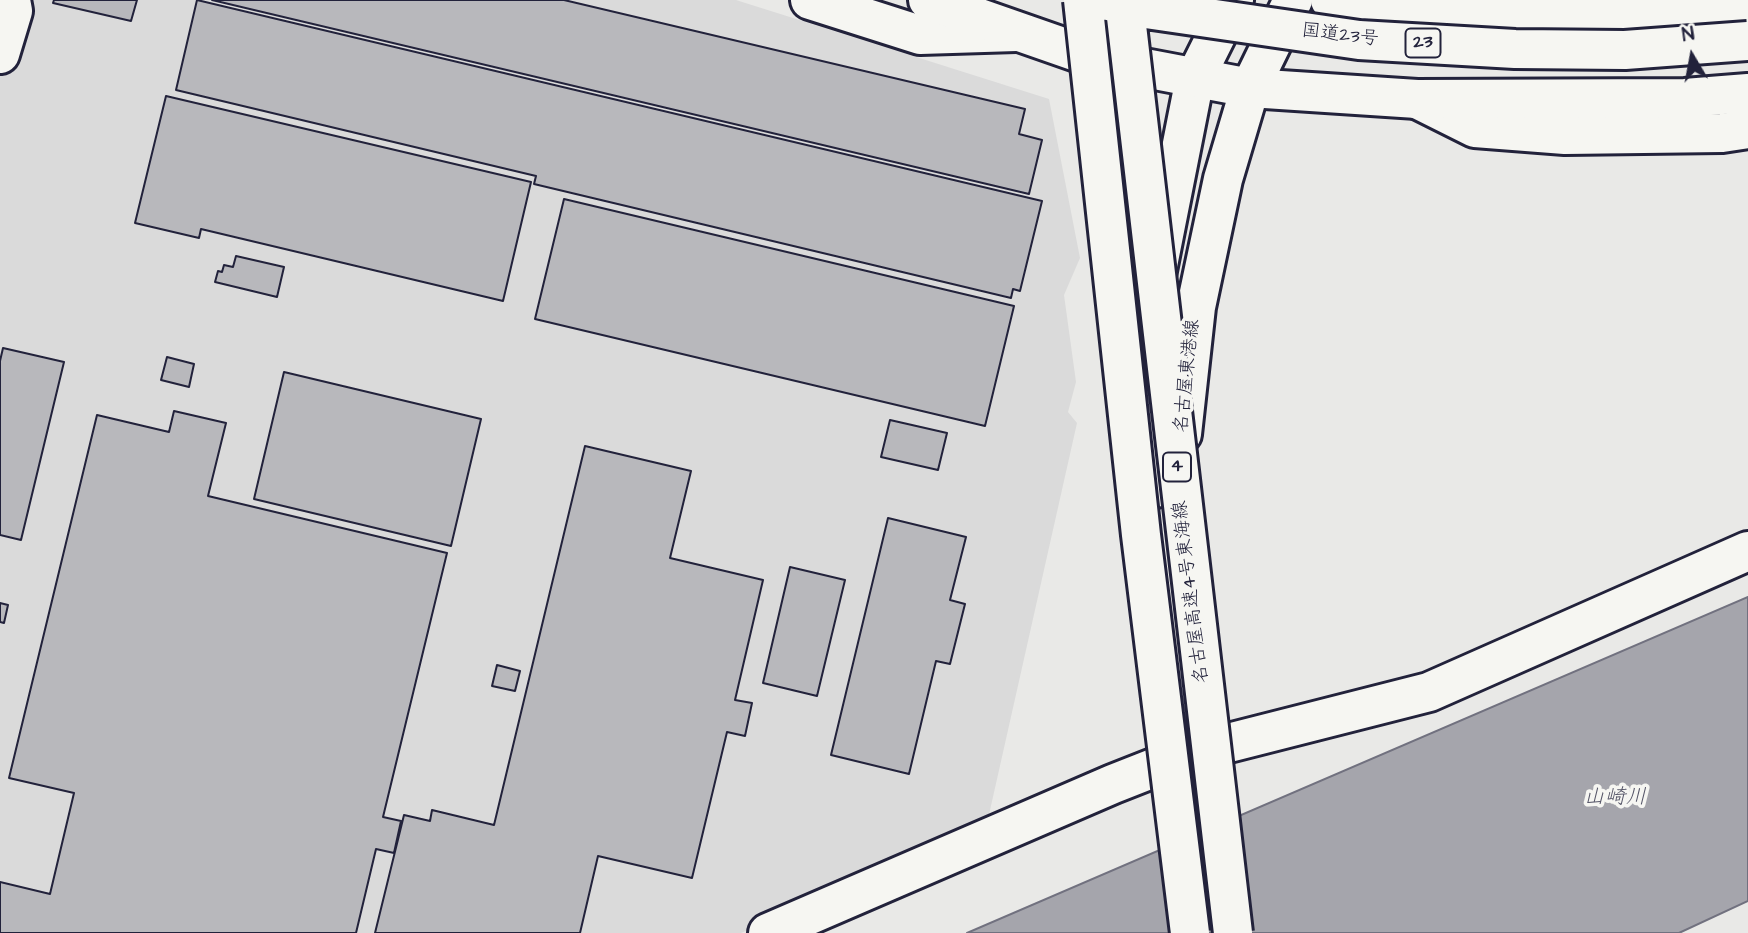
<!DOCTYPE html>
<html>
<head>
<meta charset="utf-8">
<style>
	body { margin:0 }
	#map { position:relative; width:1748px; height:933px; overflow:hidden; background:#e9e9e7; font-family:"Architects Daughter",sans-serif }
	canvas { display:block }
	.north { position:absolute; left:1657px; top:21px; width:70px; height:70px; -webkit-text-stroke:5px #f6f6f2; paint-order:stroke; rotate:350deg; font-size:19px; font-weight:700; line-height:28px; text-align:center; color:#22223b }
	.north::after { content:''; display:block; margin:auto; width:24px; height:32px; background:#22223b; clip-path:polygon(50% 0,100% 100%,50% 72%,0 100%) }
</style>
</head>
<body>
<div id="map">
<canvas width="1748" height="933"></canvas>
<div class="north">N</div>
</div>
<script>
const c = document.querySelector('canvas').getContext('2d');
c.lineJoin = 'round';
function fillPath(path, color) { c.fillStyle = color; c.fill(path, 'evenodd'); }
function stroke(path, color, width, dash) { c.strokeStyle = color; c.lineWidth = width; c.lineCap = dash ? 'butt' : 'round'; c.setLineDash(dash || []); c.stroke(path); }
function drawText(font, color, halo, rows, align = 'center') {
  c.font = font + ' "Architects Daughter","Klee One",sans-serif'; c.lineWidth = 7; c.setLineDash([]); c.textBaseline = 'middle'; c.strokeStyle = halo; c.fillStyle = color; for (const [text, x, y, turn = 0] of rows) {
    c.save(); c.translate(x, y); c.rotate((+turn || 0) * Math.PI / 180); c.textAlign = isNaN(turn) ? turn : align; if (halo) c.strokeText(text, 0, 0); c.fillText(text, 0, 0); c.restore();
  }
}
const built = new Path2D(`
	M0 0H736L1049 99 1080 258 1064 295 1076 382 1068 412 1077 423 986 828 741 933H0Z`);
const water = new Path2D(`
	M1748 597V901L1679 933H967Z`);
const building = new Path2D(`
	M54 0H137L131 21 53 3Z
	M197 0 1042 201 1020 291 1013 289 1011 298 534 184 536 176 176 90Z
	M212 0H564L1025 109 1019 134 1042 140 1029 194Z
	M166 96 531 182 503 301 201 229 199 238 135 223Z
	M564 199 1014 306 985 426 535 319Z
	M236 256 284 267 277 297 215 282 218 271 222 272 224 265 233 267Z
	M3 348 64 362 21 540 0 535V361Z
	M167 357 194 364 189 387 161 380Z
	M284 372 481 419 451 546 254 499Z
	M174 411 226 423 208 496 447 553 383 817 401 821 394 853 376 849 356 933H0V882L50 894 74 793 9 778 97 415 169 432Z
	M890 420 947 433 938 470 881 457Z
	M585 446 691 471 670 558 763 580 735 700 752 703 745 736 727 732 692 878 598 856 580 933H375L404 815 430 821 432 810 494 825Z
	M888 518 966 537 950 600 965 604 950 664 936 661 909 774 831 755Z
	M790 567 845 580 817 696 763 683Z
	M0 603 8 605 4 623 0 622Z
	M497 665 520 671 515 691 492 686Z`);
const minor = new Path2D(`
	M810 0 920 35 1016 32
	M0 54 13 11 11 0
	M1417 99 1475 128 1565 135 1722 133 1748 129
	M1201 750 1429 692 1748 551
	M768 933 1113 784 1179 758`);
const major = new Path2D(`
	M1182 434 1196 307 1223 179 1250 88 1293 0
	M1153 489 1147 382 1148 316 1195 78 1234 0`);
const highway = new Path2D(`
	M928 0 1097 59 1250 88 1417 99 1685 98 1748 93
	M1330 0 1492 14 1619 13 1748 6`);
const highwayBridge = new Path2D(`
	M1083 0 1141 535 1190 933
	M1103 0 1146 9 1359 40 1515 49 1625 50 1748 41
	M1124 0 1233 933`);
const shields = [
	[1423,43,35],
	[1177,467,28]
];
const shieldNames = [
	["23",1423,43],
	["4",1177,467]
];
const streetNames = [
	["国道23号",1340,36,7],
	["名古屋東港線",1188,376,-84],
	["名古屋高速4号東海線",1192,592,-97]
];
const waterNames = [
	["山崎川",1615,799]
];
fillPath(built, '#dadada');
fillPath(water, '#a5a5ac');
stroke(water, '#71717f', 2);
fillPath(building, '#b8b8bc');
stroke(building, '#22223b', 2);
stroke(minor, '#22223b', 44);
stroke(major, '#22223b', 44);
stroke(highway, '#22223b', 44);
stroke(minor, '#f6f6f2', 38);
stroke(major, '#f6f6f2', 38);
stroke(highway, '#f6f6f2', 38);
stroke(highwayBridge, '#22223b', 44, []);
stroke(highwayBridge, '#f6f6f2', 38);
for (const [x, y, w] of shields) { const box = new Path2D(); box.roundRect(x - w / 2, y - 14.5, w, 29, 5); c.fillStyle = '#f6f6f2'; c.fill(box); stroke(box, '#22223b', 2); }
drawText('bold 18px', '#22223b', null, shieldNames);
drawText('19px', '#22223b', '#f6f6f2', streetNames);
drawText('italic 21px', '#565668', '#f6f6f2', waterNames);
</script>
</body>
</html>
